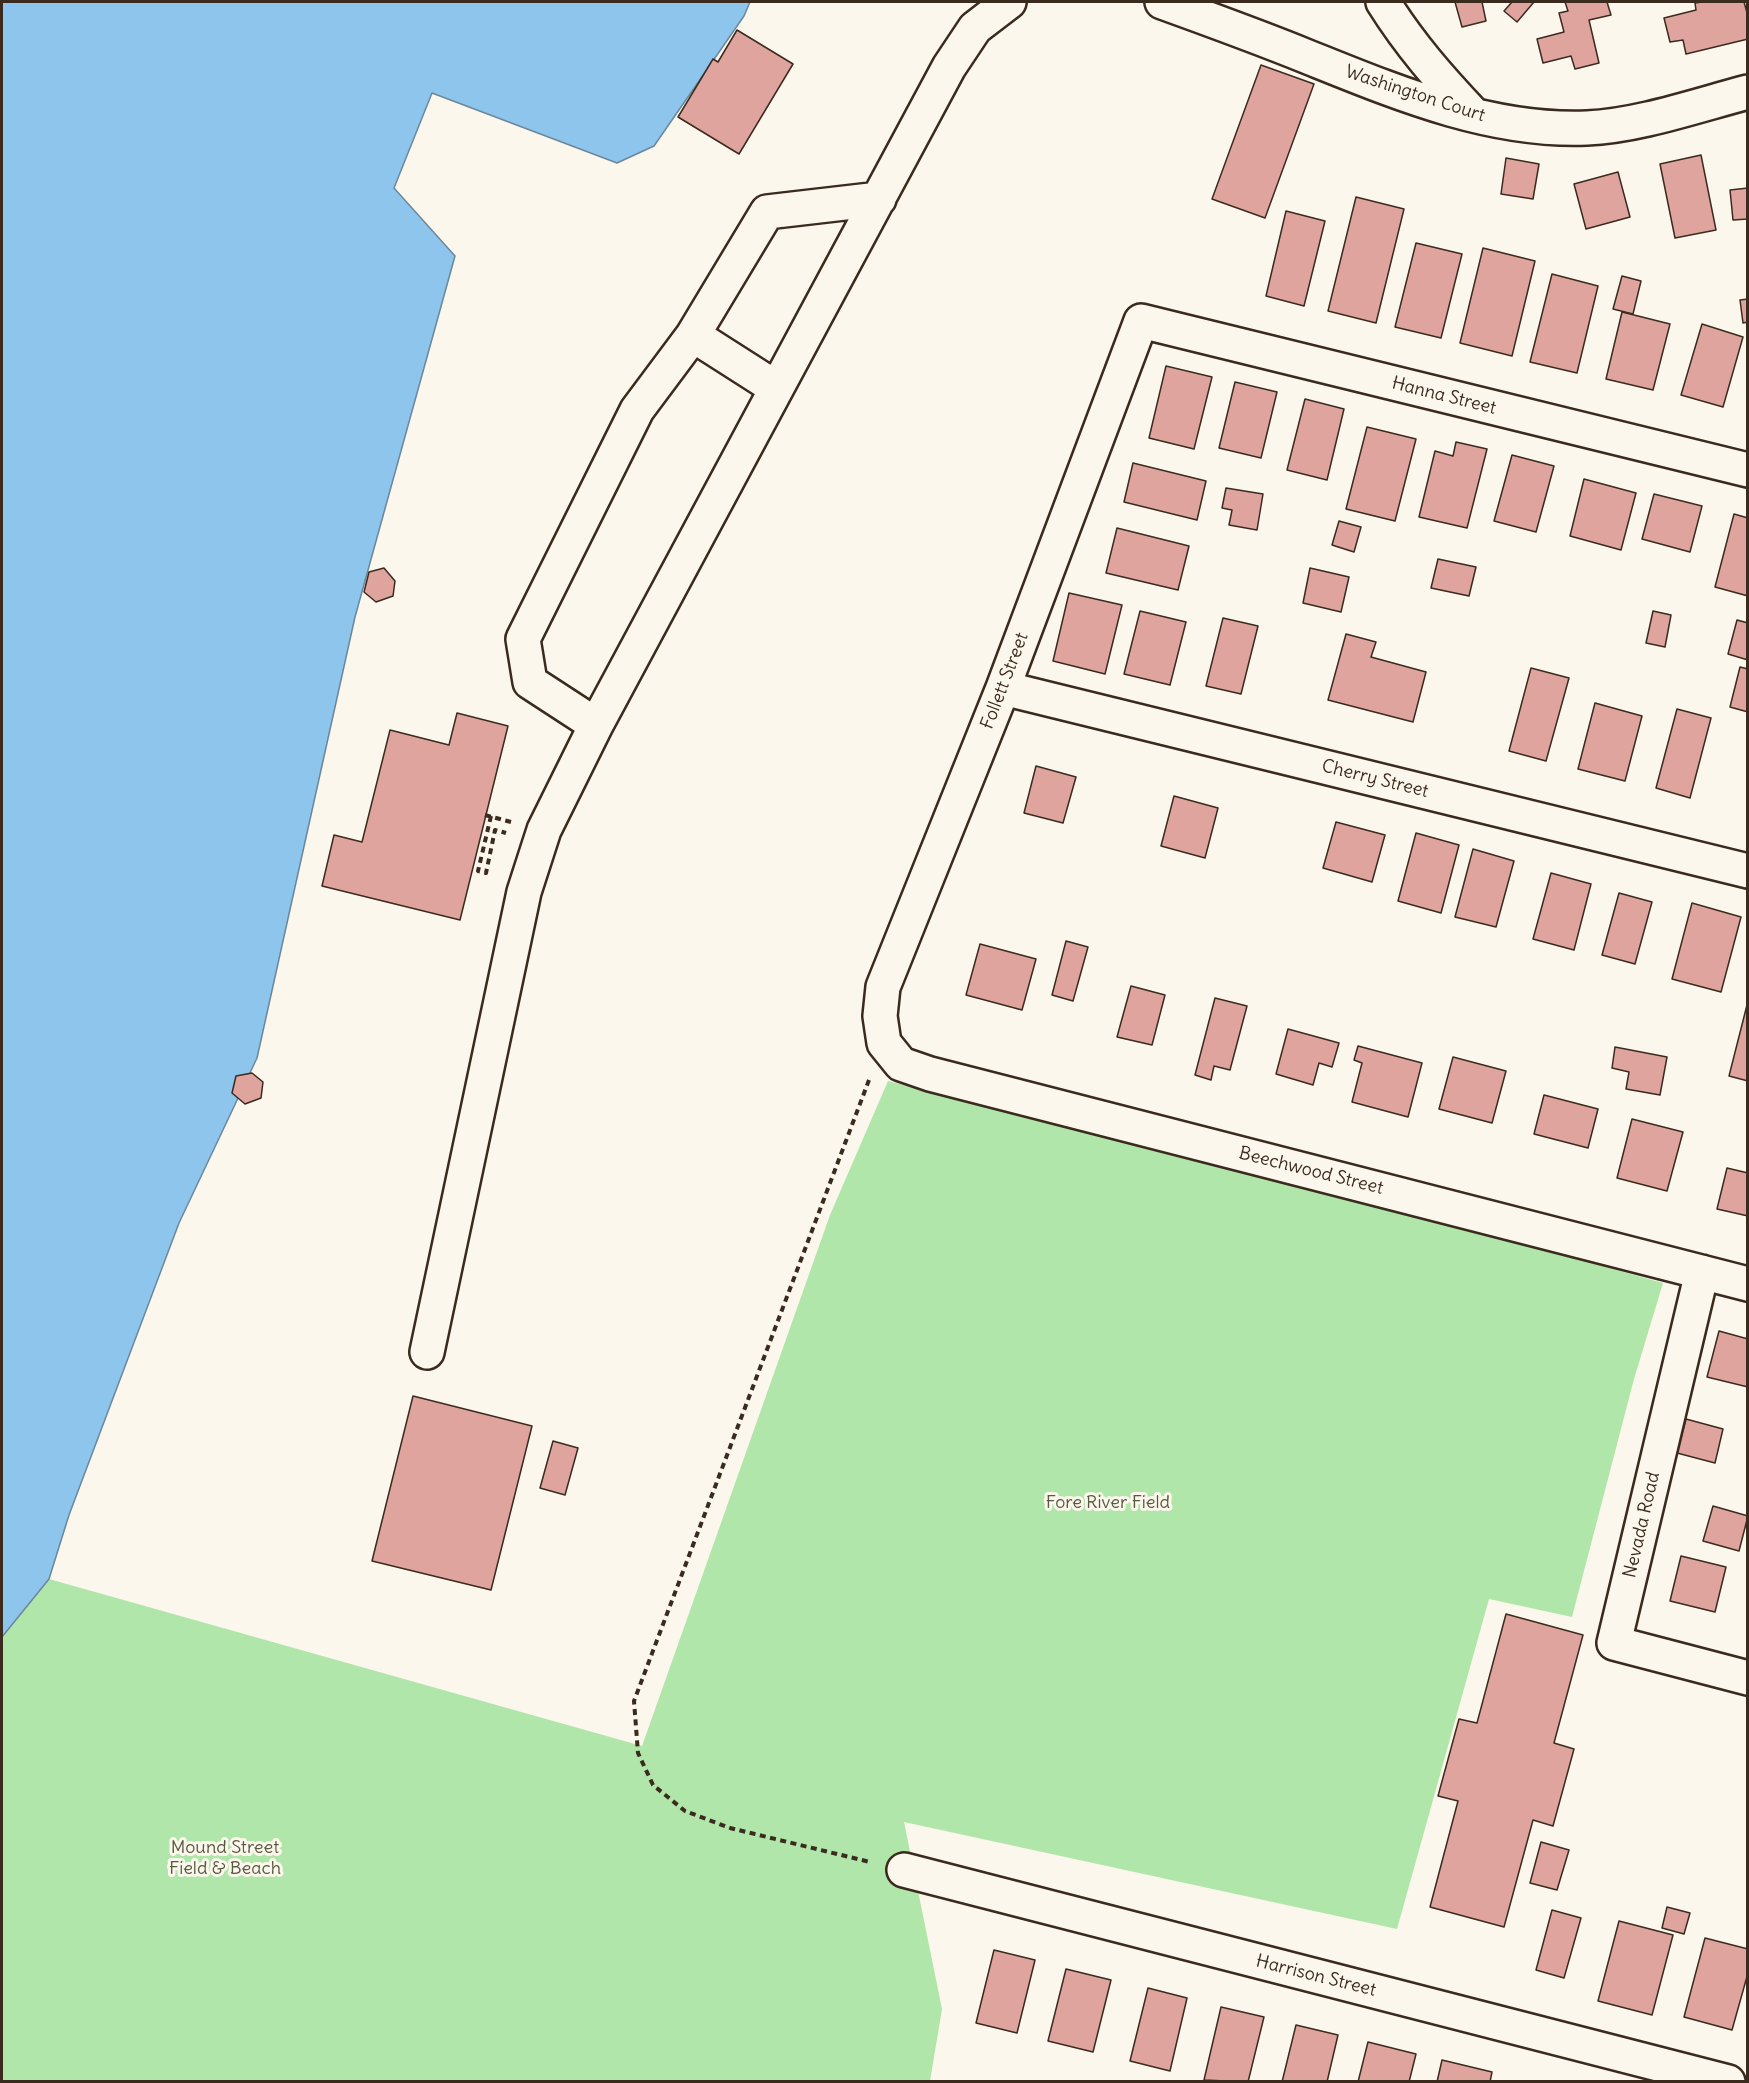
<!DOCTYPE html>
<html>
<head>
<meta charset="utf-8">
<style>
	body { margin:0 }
	#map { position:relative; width:1749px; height:2083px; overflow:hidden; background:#fbf7ec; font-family:Delius,sans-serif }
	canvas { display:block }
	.frame { position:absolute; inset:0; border:3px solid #3b2a1e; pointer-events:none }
</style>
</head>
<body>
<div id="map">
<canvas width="1749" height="2083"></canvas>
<div class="frame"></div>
</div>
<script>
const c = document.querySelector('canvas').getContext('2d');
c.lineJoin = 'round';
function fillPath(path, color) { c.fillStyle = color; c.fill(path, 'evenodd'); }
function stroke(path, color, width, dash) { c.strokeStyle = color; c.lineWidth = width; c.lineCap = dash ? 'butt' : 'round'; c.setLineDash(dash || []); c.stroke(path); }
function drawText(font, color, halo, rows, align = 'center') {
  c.font = font + ' Delius,sans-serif'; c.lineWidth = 6; c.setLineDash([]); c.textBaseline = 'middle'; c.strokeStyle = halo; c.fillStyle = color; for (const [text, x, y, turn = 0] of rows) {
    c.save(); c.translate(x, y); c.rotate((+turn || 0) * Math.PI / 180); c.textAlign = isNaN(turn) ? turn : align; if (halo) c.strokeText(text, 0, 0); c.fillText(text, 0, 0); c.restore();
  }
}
const green = new Path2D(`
	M888 1081 1480 1232 1663 1283 1634 1379 1572 1617 1489 1599 1397 1929 904 1822 942 2009 930 2081 2 2082V1637L49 1579 642 1746 830 1215Z`);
const water = new Path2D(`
	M2 2H750L744 16 654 146 617 163 432 93 394 188 455 256 355 617 257 1058 179 1223 69 1515 49 1579 2 1637Z`);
const building = new Path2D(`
	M1455 2H1482L1486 21 1462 27Z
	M1512 2H1534L1517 22 1504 11Z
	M1565 2H1607L1611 15 1589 20 1599 63 1575 69 1571 56 1543 63 1537 39 1564 32 1559 13 1568 11Z
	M1702 2H1744L1748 16V39L1686 54 1683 40 1670 42 1664 18 1696 10 1695 3Z
	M737 30 793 64 739 154 678 117 713 59 718 62Z
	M1261 65 1314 84 1265 218 1212 199Z
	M1701 155 1716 230 1675 238 1660 164Z
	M1506 158 1539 164 1533 199 1501 194Z
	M1618 172 1630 217 1586 229 1574 184Z
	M1748 188V219L1733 220 1730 190Z
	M1356 197 1404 209 1376 323 1328 311Z
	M1286 211 1325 221 1304 306 1266 296Z
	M1416 243 1462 254 1441 338 1395 327Z
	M1483 248 1535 261 1512 356 1460 343Z
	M1552 274 1598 286 1577 373 1530 362Z
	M1622 276 1641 281 1633 314 1613 309Z
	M1748 299V322L1743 323 1740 300Z
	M1622 312 1670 324 1653 390 1606 379Z
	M1702 324 1743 337 1723 407 1681 395Z
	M1166 366 1212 377 1194 449 1149 438Z
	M1235 382 1277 392 1261 458 1219 448Z
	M1305 399 1344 409 1327 480 1287 470Z
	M1367 427 1416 439 1395 521 1346 509Z
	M1456 442 1487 449 1467 528 1419 517 1435 451 1453 456Z
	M1512 455 1554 466 1536 532 1494 521Z
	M1133 463 1206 481 1197 520 1124 502Z
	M1584 479 1636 493 1621 550 1570 536Z
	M1226 488 1263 494 1257 530 1229 525 1232 510 1222 508Z
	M1654 494 1702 506 1690 552 1642 539Z
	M1734 514 1748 518V596L1715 587Z
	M1339 521 1361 527 1354 552 1332 545Z
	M1117 528 1189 546 1178 590 1106 573Z
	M1438 559 1476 567 1469 596 1431 588Z
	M384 568 395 581 393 596 376 602 364 592 369 572Z
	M1310 568 1349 577 1341 612 1303 603Z
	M1069 593 1122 605 1105 674 1053 661Z
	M1140 611 1186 622 1170 685 1124 674Z
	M1653 611 1671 615 1665 647 1646 643Z
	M1223 618 1258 626 1241 694 1206 686Z
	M1737 620 1748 623V660L1728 654Z
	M1346 634 1376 642 1371 657 1426 672 1413 722 1328 700Z
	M1740 667 1748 669V712L1730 707Z
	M1531 668 1569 678 1546 761 1509 751Z
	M1595 703 1642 716 1625 781 1578 769Z
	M1677 709 1711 718 1690 798 1656 788Z
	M457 713 508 726 460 920 322 886 334 835 362 842 390 730 449 745Z
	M1036 766 1076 777 1063 823 1024 813Z
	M1174 796 1218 808 1205 858 1161 846Z
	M1336 822 1385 835 1372 882 1323 868Z
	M1416 833 1459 845 1441 913 1398 901Z
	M1473 849 1514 861 1496 927 1455 917Z
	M1551 873 1591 884 1574 950 1533 939Z
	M1619 893 1652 902 1635 964 1602 955Z
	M1692 903 1741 917 1721 992 1672 979Z
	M1066 941 1088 947 1073 1001 1052 995Z
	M980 944 1036 959 1022 1010 966 995Z
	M1131 986 1165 995 1152 1045 1117 1037Z
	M1215 998 1247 1006 1230 1070 1214 1066 1211 1080 1195 1075Z
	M1748 1001V1081L1729 1076Z
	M1288 1029 1339 1043 1332 1067 1319 1063 1313 1085 1276 1074Z
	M1358 1046 1422 1063 1408 1117 1352 1102 1362 1063 1354 1060Z
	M1615 1047 1667 1057 1660 1095 1626 1089 1629 1072 1612 1068Z
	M1453 1057 1506 1071 1492 1123 1439 1109Z
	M252 1073 263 1082 261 1098 245 1104 232 1093 236 1076Z
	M1544 1095 1598 1109 1588 1148 1534 1134Z
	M1632 1119 1683 1132 1667 1191 1617 1178Z
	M1727 1168 1748 1173V1216L1717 1209Z
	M1719 1331 1748 1339V1387L1707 1377Z
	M413 1396 532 1426 491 1590 372 1561Z
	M1686 1419 1723 1429 1715 1463 1677 1453Z
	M553 1441 578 1448 565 1495 540 1488Z
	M1713 1506 1748 1516 1739 1551 1703 1541Z
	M1681 1556 1726 1567 1715 1612 1670 1601Z
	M1506 1614 1583 1635 1554 1743 1574 1749 1553 1826 1533 1820 1504 1927 1430 1907 1458 1801 1438 1796 1459 1719 1477 1723Z
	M1541 1842 1569 1850 1557 1890 1530 1883Z
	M1667 1907 1690 1913 1684 1934 1662 1928Z
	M1552 1910 1581 1918 1564 1978 1536 1970Z
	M1619 1921 1673 1935 1652 2015 1598 2001Z
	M1705 1938 1748 1949V1973L1732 2030 1684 2017Z
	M994 1950 1035 1960 1017 2033 976 2023Z
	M1066 1969 1111 1980 1093 2052 1048 2041Z
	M1148 1988 1187 1998 1170 2071 1130 2061Z
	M1221 2007 1264 2017 1248 2082 1204 2080Z
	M1296 2025 1338 2035 1327 2082H1282Z
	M1368 2042 1416 2054 1409 2082H1358Z
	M1442 2060 1492 2072 1490 2082H1437Z`);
const path = new Path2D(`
	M485 815 511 822
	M491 816 478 871 486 873 495 830 506 833
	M869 1080 634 1701 638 1753 653 1785 685 1811 730 1828 870 1862`);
const minor = new Path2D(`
	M1162 2C1209 19 1256 36 1303 55 1393 91 1488 132 1587 128 1638 126 1698 105 1748 92
	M1383 2C1410 45 1439 78 1474 115
	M776 388 693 335 767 212 879 199
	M1748 470 1141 321 1003 688 883 987 880 1016 884 1043 901 1064 930 1074 1748 1284
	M1003 688 1748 871
	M596 725 530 682 523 639 637 410 693 335
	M1702 1272 1614 1643 1748 1678
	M427 1352 524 892 544 830 596 725 949 67 975 28 1009 2
	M904 1870 1728 2082`);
const streetNames = [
	["Washington Court",1415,94,18],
	["Hanna Street",1444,396,14],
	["Follett Street",1005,681,-69],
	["Cherry Street",1375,779,14],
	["Beechwood Street",1311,1171,14],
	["Nevada Road",1642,1525,-77],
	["Harrison Street",1316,1976,14]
];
const parkNames = [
	["Fore River Field",1108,1503],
	["Mound Street",225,1848],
	["Field & Beach",225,1869]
];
fillPath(green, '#b0e6a9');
fillPath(water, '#8dc5ec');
stroke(water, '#6c879a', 1.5);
fillPath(building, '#dea49d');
stroke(building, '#3b2a1e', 1.5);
stroke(minor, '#3b2a1e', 38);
stroke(path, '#3b2a1e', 4, [6, 4.5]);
stroke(minor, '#fbf7ec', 33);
drawText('18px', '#3b2a1e', '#fbf7ec', streetNames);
drawText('18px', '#585941', '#fbf7ec', parkNames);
</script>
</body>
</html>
